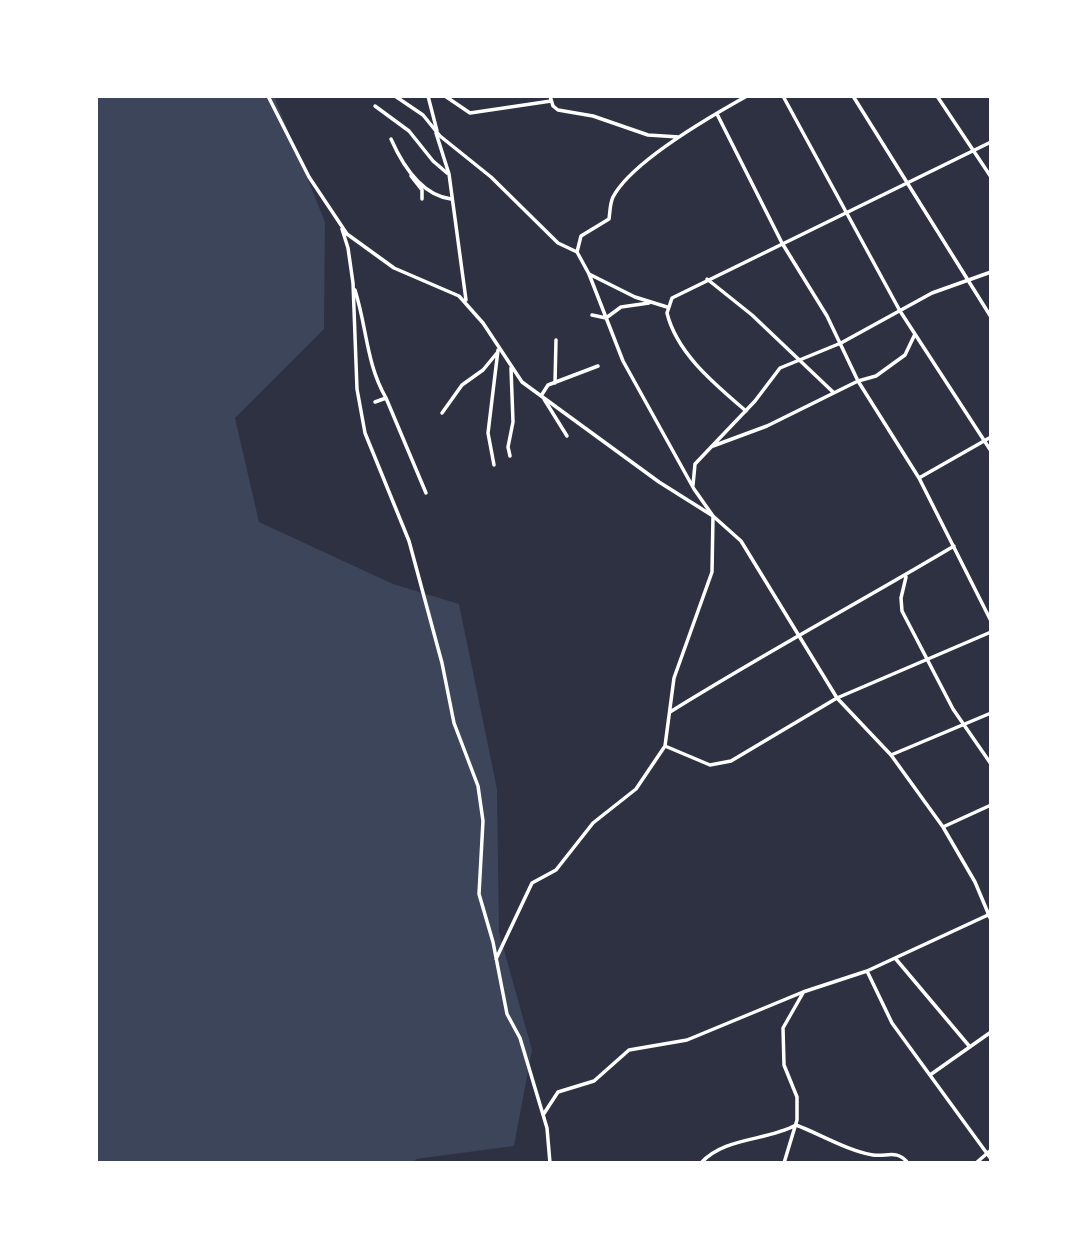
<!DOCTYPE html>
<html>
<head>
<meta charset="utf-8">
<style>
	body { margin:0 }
	#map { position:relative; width:1087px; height:1259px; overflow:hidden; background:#2d3142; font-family:Manrope,sans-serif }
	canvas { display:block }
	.frame { position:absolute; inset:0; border:98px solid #fff; pointer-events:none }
</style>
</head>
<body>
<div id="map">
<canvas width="1087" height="1259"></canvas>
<div class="frame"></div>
</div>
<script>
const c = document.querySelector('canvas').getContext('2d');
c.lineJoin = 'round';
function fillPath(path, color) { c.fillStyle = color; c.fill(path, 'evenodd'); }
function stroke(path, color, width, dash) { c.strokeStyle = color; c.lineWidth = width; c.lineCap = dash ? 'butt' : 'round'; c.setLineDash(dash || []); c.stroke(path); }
const green = new Path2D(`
	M96 96H274L325 222 324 329 235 418 259 522 393 584 459 604 497 789 499 932 532 1050 514 1146 416 1159 414 1163H96Z`);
const minor = new Path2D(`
	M268 96 309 177 347 234 394 268 459 296 483 323 522 382 659 482 713 516 712 572 674 678 665 746 636 789 593 823 556 870 532 883 496 959
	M395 96 423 115 440 136 491 177 558 243 577 252 589 274 623 361 694 489 713 516 741 541 837 698 891 755 943 827 975 882 991 920
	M428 96 437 131
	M445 96 470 113 551 101
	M550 96 553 106 558 110 593 116 648 135 679 137
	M783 96 900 311 991 451
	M853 96 991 317
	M937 96 991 177
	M375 106 409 131 433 161 447 173
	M717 114 782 243 827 316 858 381 919 478 991 621
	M436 133 449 174 466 300
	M391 139C402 164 421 195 451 199
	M411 176 422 190V199
	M342 229 348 248 353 283 357 389 365 433 409 541 442 663 454 723 478 786 483 821 479 894 493 942 507 1014 520 1038 547 1128 550 1163
	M577 252 581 236 609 219C610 212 610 203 613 197 632 161 711 116 747 96
	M589 274 635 297 667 307
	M707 279 752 315 833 392
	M355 290C367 328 366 363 386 398
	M592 315 606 318 621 307 649 303
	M555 383 556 340
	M541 396 548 385 598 366
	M544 399 567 436
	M375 402 386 398 426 493
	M746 411C716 385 677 354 667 313L672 298 991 142
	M442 413 462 385 483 370 497 353
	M713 446 767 426 858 381 876 376 905 355 915 334
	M510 456 508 447 513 422 511 368
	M494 465 488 433 498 350
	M919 478 991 437
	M693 485 695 464 755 401 780 368 841 343 932 293 991 272
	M906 577 901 598 902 611 953 709 991 764
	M670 712C763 654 860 602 954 546
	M665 746 710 765 731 761 837 698 991 632
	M891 755 991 713
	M943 827 991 805
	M895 958 970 1047
	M867 971 892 1023 991 1159
	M930 1075 991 1032
	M543 1115 558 1092 594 1081 629 1050 687 1040 803 992 867 971 988 915
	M701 1163C724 1137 767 1141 796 1125 820 1134 848 1151 873 1155 887 1157 897 1149 908 1163
	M784 1163 797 1120V1097L784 1065 783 1028 803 993
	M976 1163 991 1150`);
const tertiary = new Path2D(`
	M988 915 991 914`);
fillPath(green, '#3c4559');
stroke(minor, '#fff', 3.5);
stroke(tertiary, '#fff', 4.5);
</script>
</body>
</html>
